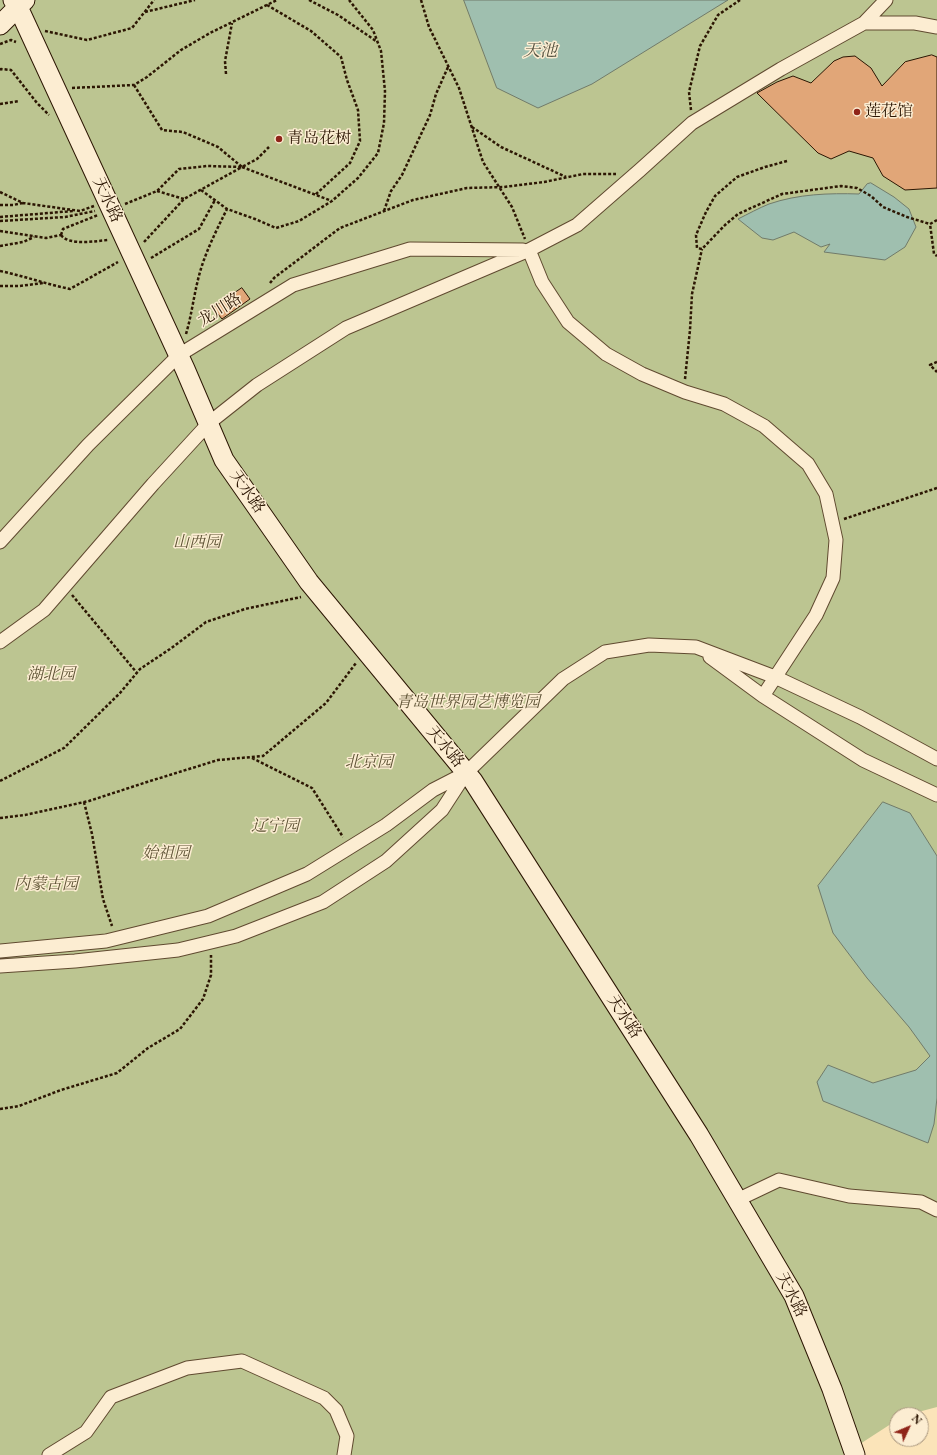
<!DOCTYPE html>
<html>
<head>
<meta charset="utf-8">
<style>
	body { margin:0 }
	#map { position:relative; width:937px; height:1455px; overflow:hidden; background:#fbe4b9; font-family:"EB Garamond",serif }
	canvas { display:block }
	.north { position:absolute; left:889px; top:1407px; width:40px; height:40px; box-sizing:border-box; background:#fcedd2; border:1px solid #a9977f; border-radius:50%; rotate:46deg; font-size:11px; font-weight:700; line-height:16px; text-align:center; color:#2c1603 }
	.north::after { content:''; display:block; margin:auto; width:14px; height:18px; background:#8f2418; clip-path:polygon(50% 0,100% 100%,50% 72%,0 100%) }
</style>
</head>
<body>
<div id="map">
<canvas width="937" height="1455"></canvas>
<div class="north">N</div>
</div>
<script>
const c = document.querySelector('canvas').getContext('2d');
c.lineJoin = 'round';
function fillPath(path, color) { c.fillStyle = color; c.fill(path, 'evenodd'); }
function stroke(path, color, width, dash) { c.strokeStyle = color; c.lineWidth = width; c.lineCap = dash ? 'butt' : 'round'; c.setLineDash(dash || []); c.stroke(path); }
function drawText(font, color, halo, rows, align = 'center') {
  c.font = font + ' "EB Garamond","Noto Serif SC",serif'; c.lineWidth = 3; c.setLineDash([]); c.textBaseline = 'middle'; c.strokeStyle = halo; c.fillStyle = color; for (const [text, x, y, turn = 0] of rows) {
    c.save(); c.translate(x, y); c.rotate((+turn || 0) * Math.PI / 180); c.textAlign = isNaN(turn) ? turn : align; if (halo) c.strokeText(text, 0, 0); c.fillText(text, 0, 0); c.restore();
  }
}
const green = new Path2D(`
	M0 0H937V1407L907 1415H897V1420L843 1455H0Z`);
const water = new Path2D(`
	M464 0H728L592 84 538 108 497 88Z
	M871 183 894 197 909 209 916 227 905 247 885 260 824 252 830 244 821 247 794 232 773 240 762 238 738 219C748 214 759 208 769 204 798 194 829 193 859 194L867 184Z
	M883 802 910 813 937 856V1098L934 1124 928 1143 823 1101 817 1082 828 1065 873 1083 916 1070 930 1056 909 1027 867 978 833 933 818 886Z`);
const building = new Path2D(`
	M932 55 937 57V188L905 190 883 176 873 158 849 151 831 159 818 153 757 93 777 82 793 76 811 83 834 61 843 57 855 56 871 68 882 86 905 62Z
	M242 288 250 299 222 319 213 308Z`);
const path = new Path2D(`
	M309 0 338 15 376 41
	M421 0 429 27 459 88 483 162 512 207 525 239
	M267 5 311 31 341 57 347 80 358 110 360 141 350 163 315 195
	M145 12 195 0
	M45 31 87 40 132 28 154 0
	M0 44 11 40 16 42
	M0 70 1 69 11 70 37 103 49 115
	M226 74 225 61 232 23
	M134 85 162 130 183 132 218 147 242 167
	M72 88 134 85 147 77 181 50 210 33 277 0
	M0 104 19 101
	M691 110 689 92 700 46 718 15 740 0
	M472 127 501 147 566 177
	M787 161 765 167 737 177 715 196 706 212 696 235 697 248 702 249 725 225 738 214 782 194 841 186 857 188 871 196 883 207 907 217 930 224
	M201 190 227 209
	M157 191 184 199
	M0 192 23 203 80 211 94 206
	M125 204 157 191 179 169 207 166 242 167 257 159 269 147
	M0 205H13L23 203
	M384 211 391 191 402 175 430 115 436 94 448 67
	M0 217 73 211
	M937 220 930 224 934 254 937 256
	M0 221 65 217 95 211
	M0 231 46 238 61 235
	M61 235C69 246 96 241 108 240
	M61 235 63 229 98 215
	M144 242 184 199 242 167 332 201
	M0 246 23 242 34 237
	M151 258 199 229 215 200
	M0 271C24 276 46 284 70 289L118 262
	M270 283 274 278 340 228 413 200 467 188 504 187 544 182 583 174H616
	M0 286H20L43 283
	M186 334C192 314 194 293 200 272 206 251 217 229 227 209L255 219 276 228 299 221 332 201 358 178 378 153 384 123 385 91 381 51 373 30 349 0
	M937 362 930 365 937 372
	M685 379 690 330 692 294 702 249
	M844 519 937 488
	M72 595 137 673
	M252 758 312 788 343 837
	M0 781 64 748 120 693 140 669 170 649 206 622 245 609 301 597
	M84 802 92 834 103 899 112 926
	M0 818 25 815 89 801 147 782 218 760 263 756 326 703 356 663
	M0 1109 19 1106 61 1090 117 1073 148 1048 180 1029 203 999 211 975V955`);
const street = new Path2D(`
	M864 23H915L937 27
	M529 250 542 282 568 322 606 354 642 374 685 392 724 404 764 426 808 464 826 494 836 540 833 578 816 615 763 696
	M0 542 88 445 179 355 293 285 410 249 523 250
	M0 642 44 610 153 484 209 423 257 385 346 328 529 250 577 225 640 170 692 123 781 69 864 23 886 0
	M710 657 763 696 863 760 937 795
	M0 951 106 941 208 916 307 874 386 825 433 790 466 773
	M0 966 75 961 178 950 236 936 323 902 386 861 442 810 466 773 563 679 605 652 649 645 696 647 775 677 860 717 937 759
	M737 1200 779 1180 849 1196 921 1202 937 1210
	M49 1455 86 1432 111 1397 187 1368 242 1361 324 1398 336 1410 347 1436 344 1455`);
const secondary = new Path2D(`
	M13 0 18 7 185 369 224 460 309 582 473 781 699 1135 794 1296 832 1389 855 1455
	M0 25 25 0`);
const markers = [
	[857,112,4,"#8f2418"],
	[279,139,4,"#8f2418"]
];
const poiNames = [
	["莲花馆",865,112],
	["青岛花树",287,139]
];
const streetNames = [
	["天水路",107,200,65],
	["龙川路",220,310,-32],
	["天水路",247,492,55],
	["天水路",445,747,50],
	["天水路",624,1017,57],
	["天水路",791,1295,63]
];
const parkNames = [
	["山西园",197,543],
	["湖北园",51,675],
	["青岛世界园艺博览园",468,703],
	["北京园",369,763],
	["辽宁园",275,827],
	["始祖园",166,854],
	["内蒙古园",46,885]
];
const waterNames = [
	["天池",540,51]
];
fillPath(green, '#bcc591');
fillPath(water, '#9fbfaf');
stroke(water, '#717b6a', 1);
fillPath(building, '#e1a678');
stroke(building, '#2c1603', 1);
stroke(street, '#604a30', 15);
stroke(secondary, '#2c1603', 21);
stroke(path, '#2c1603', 2.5, [3, 2]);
stroke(street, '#fcedd2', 13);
stroke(secondary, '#fcedd2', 19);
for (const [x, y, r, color] of markers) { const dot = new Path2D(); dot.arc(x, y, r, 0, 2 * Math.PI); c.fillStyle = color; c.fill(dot); stroke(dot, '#fcedd2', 1.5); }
drawText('16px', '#2c1603', '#fcedd2', poiNames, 'left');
drawText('16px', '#2c1603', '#fcedd2', streetNames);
drawText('italic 16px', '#5e5335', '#fcedd2', parkNames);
drawText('italic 17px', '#54513f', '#fcedd2', waterNames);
</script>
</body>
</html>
